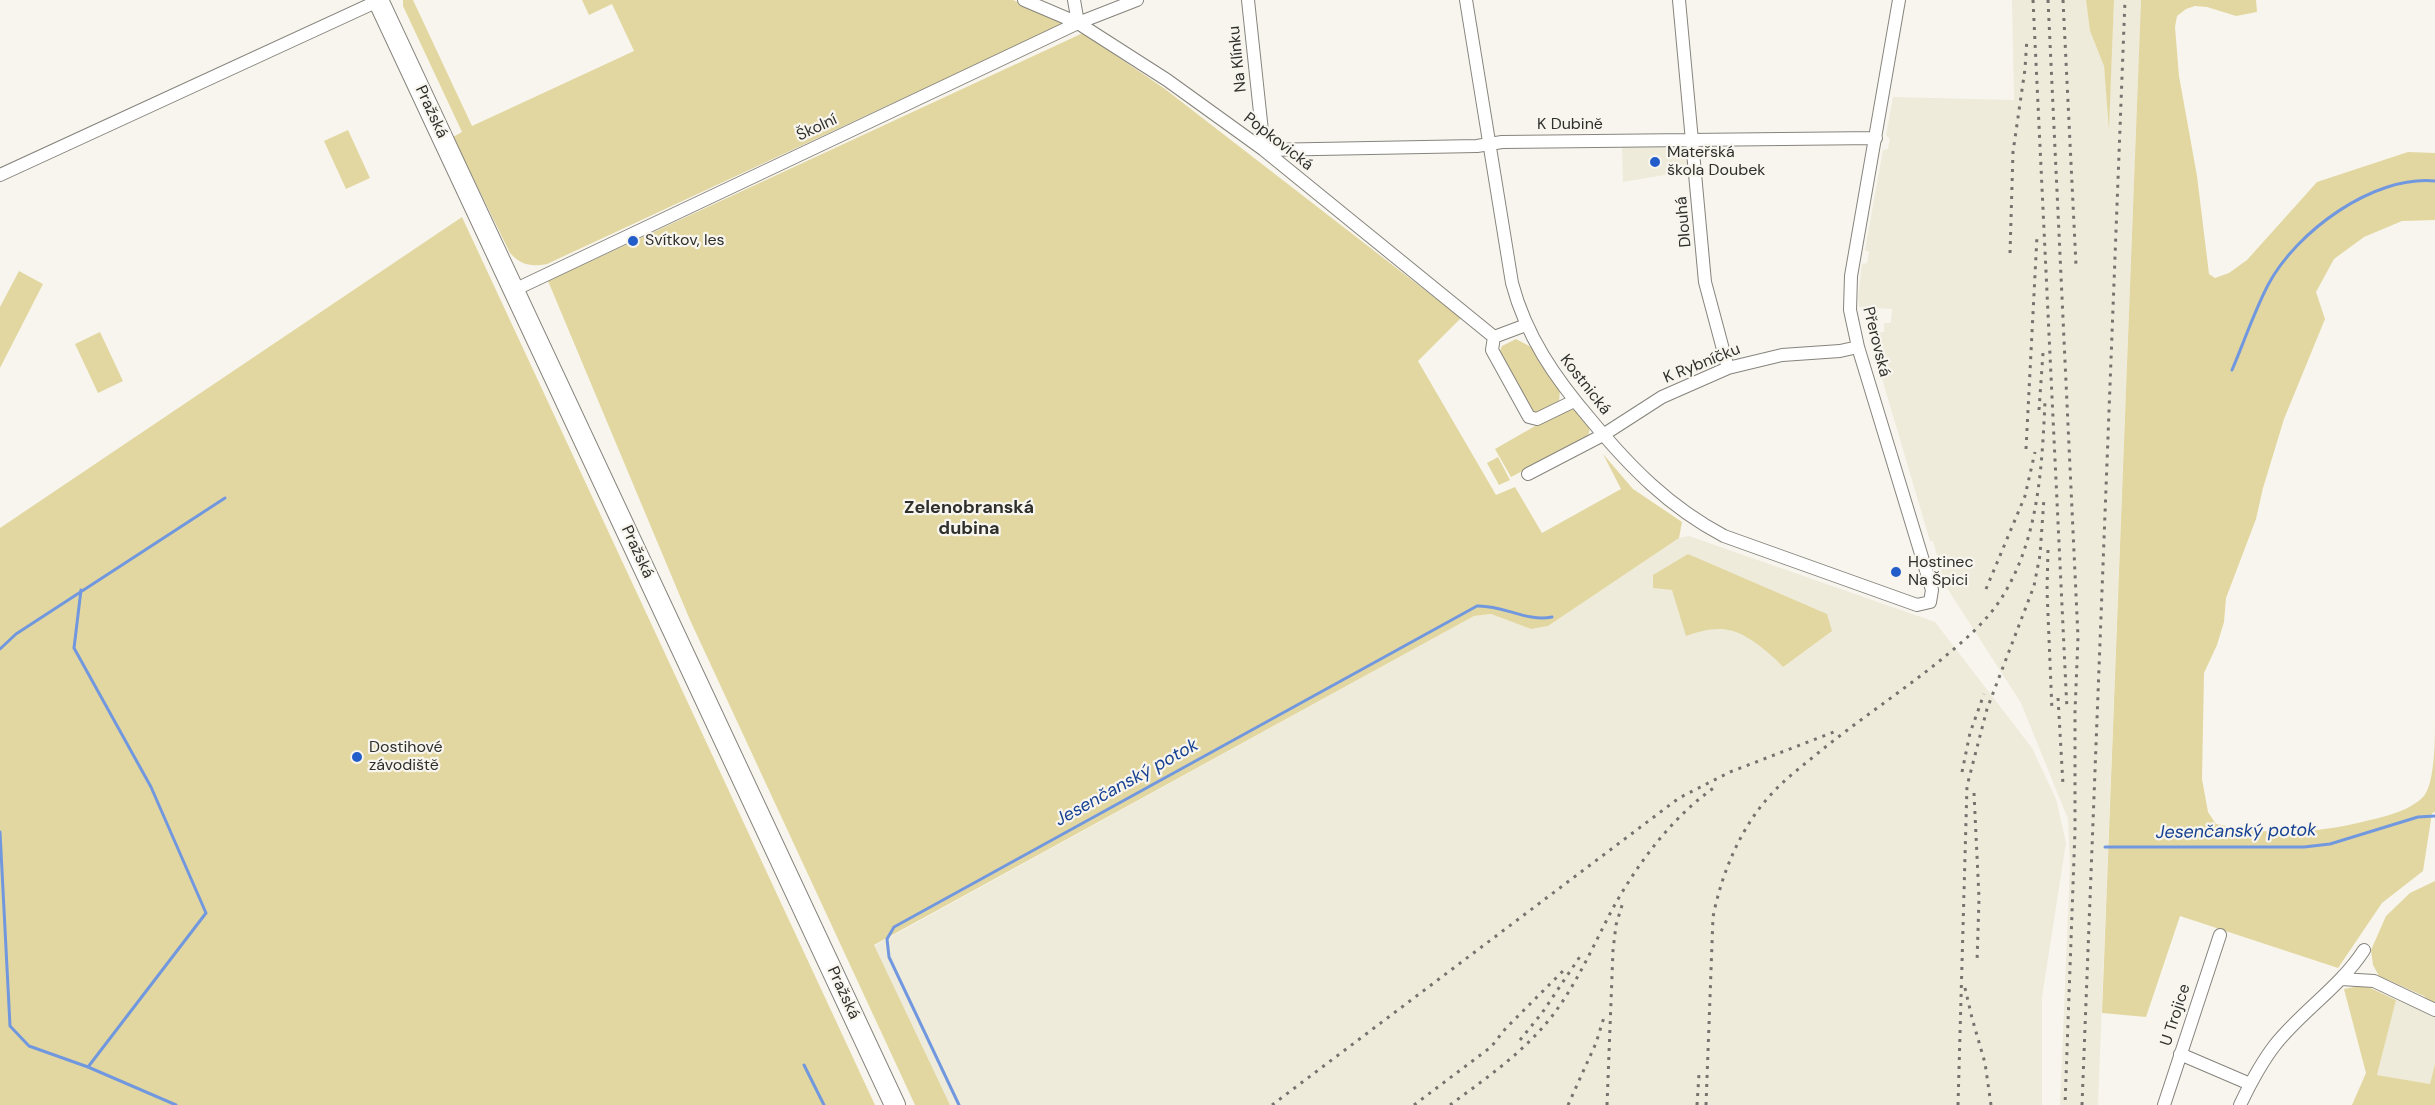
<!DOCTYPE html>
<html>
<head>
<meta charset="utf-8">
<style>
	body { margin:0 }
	canvas { display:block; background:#f7f5ed }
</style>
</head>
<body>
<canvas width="2435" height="1105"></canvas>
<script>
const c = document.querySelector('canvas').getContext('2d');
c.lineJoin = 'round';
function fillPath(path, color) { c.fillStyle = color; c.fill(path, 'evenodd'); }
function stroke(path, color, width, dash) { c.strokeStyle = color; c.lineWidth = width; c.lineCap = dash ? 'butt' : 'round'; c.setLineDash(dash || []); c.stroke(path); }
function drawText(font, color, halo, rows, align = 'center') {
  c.font = font + ' "DM Sans",sans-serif'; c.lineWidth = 4.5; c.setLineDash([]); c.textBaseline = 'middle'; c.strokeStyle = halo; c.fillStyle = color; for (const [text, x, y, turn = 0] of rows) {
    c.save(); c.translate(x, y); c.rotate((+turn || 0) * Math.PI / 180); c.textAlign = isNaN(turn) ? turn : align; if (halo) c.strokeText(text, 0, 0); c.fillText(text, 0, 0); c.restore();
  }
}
const built = new Path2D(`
	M2012 0H2086L2090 31 2104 66 2109 123 2114 0H2141L2098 1105H2060L2070 865 2068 819 2021 703 1945 585 1933 541H1930L1878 365 1880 332H1884V323H1891L1892 309 1859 307 1858 297 1862 264 1867 263 1869 252 1865 250 1883 150 1888 149 1890 139 1886 135 1893 97 2014 100Z
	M1680 146 1686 152 1688 171 1623 182 1622 147Z
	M1689 536 1935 622 2032 748 2056 799 2066 843 2042 997V1105H948L874 946 1474 616 1491 614 1531 629 1548 626 1679 538Z
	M2396 1000 2435 1014V1064L2430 1084 2377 1075Z`);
const green = new Path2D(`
	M403 0H413L472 126 634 51 612 4 589 15 582 0H1013L1065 23 547 264C531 267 521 265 510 253L453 137 462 132 403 6Z
	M2086 0H2114L2109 130 2104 66 2090 31Z
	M2141 0H2256L2257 12 2236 16 2207 7 2195 6 2186 9 2177 16 2175 27 2179 76 2197 176 2209 274 2215 278 2229 273 2247 260 2317 182 2408 152 2435 153V220L2402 221 2364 237 2334 259 2316 292 2325 319 2284 419 2263 488 2256 519 2226 598 2224 622 2217 645 2204 673 2202 779 2208 812 2216 824C2272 836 2315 834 2370 820 2388 816 2411 810 2424 796 2435 782 2435 739 2435 720V812L2432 813 2423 871 2382 903 2338 968 2180 916 2146 1017 2102 1013Z
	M1083 33 1165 89 1461 318 1418 361 1496 495 1515 487 1542 533 1621 489 1603 454 1633 489 1682 522 1679 538 1548 626 1531 629 1491 614 1474 616 874 945 950 1105H915L690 620 548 281Z
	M348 130 370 178 346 189 324 141Z
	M462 217 875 1105H0V528Z
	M19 271 43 284 0 368V307Z
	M100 332 123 381 98 393 75 344Z
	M1516 339 1531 347 1560 389 1559 403 1539 414H1531L1499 353 1502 346Z
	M1569 409 1575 410 1590 427 1588 437 1511 477 1495 449 1563 410Z
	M1498 457 1510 480 1499 485 1487 463Z
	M1688 554 1827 614 1832 631 1783 667C1773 655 1748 635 1733 631 1717 626 1700 631 1686 636L1672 590 1653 588V575Z
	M2435 881V1007L2424 996 2379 976 2373 965 2371 950 2386 916 2410 893Z
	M2364 985 2396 1000 2377 1075 2430 1084 2435 1064V1105H2352L2366 1073 2344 989Z`);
const stream = new Path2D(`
	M2232 370C2244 342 2254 312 2268 285 2296 232 2373 175 2435 181
	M81 590 74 648 151 787 206 913 88 1067
	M0 649 16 634 225 498
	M0 832 10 1026 29 1046 88 1067 176 1105
	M2105 847H2304L2330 844 2418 817 2435 816
	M804 1065 824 1105
	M959 1105 889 957 887 939 894 927 1477 606C1504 605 1526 622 1552 617`);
const street = new Path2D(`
	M1024 0 1078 23 1167 80 1264 150 1494 337 1526 325
	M1074 0 1078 23
	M1248 0 1264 150
	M1466 0 1512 283C1526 336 1555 378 1591 420 1630 467 1669 507 1724 536L1917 605 1930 602 1932 590 1858 347 1850 310 1851 276 1899 0
	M1679 0 1705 282 1728 368
	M1264 150 1477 146 1502 142 1876 138
	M0 175 378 1
	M514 290 1078 23 1137 0
	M1494 337 1492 350 1529 417 1537 419 1574 401
	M1528 474 1603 435 1662 397 1728 368 1782 355 1840 351 1858 347
	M2341 979 2374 981 2435 1010
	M2180 1054 2250 1084
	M2164 1105 2220 935
	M2240 1105C2250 1084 2261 1063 2275 1045 2302 1011 2340 987 2364 950`);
const primary = new Path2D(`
	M378 0 895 1105`);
const rail = new Path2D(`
	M2033 0 2067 710
	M2048 0 2078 637 2075 712V830L2065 1105
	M2063 0 2076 265
	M2010 253 2013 152 2025 69 2027 38
	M2039 410 2043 353
	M2026 449 2037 236
	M2048 550 2047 590 2052 711
	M1986 589 2025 496 2035 452
	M2058 698 2063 785
	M1962 772 1970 733 1984 694
	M1974 793 1979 898 1977 962
	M1965 988 1972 1018 1985 1063 1991 1105
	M1520 1040 1542 1013 1581 955
	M1272 1105 1679 798 1730 772 1839 730
	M1414 1105 1491 1047 1506 1028 1563 971
	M1450 1105C1489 1076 1530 1048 1558 1008 1580 977 1595 942 1613 908 1638 863 1672 817 1715 787
	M1568 1105 1596 1043 1605 1014
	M1607 1105 1613 950 1616 925 1623 902
	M1697 1105 1699 1074
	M1706 1105 1713 917C1721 876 1739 831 1767 799 1782 781 1800 768 1818 753 1856 722 1898 694 1937 663 1964 641 1991 619 2008 587 2039 531 2042 465 2045 402
	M1958 1105 1967 786 1987 709 2034 586 2040 555 2044 498
	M2082 1105 2125 0`);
const markers = [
	[1655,162,6,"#235dca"],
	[633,241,6,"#235dca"],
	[1896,572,6,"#235dca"],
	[357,757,6,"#235dca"]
];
const streetNames = [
	["Na Klínku",1238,59,-96],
	["Pražská",431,112,65],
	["K Dubině",1570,125],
	["Školní",817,128,-25],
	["Popkovická",1278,142,38],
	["Dlouhá",1684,222,-95],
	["Přerovská",1876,342,76],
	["K Rybníčku",1702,364,-22],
	["Kostnická",1585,385,52],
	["Pražská",637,552,65],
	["Pražská",843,993,65],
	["U Trojice",2176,1015,-72]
];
const poiNames = [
	["Mateřská",1667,153],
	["škola Doubek",1667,171],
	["Svítkov, les",645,241],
	["Hostinec",1908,563],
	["Na Špici",1908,581],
	["Dostihové",369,748],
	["závodiště",369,766]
];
const neighbourhoodNames = [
	["Zelenobranská",969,508],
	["dubina",969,529]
];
const waterNames = [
	["Jesenčanský potok",1127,783,-29],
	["Jesenčanský potok",2236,832,-1]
];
fillPath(built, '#eeebdb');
fillPath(green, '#e3d7a1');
stroke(stream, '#7198de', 3);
stroke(street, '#86847d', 14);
stroke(primary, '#86847d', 22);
stroke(street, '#fff', 12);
stroke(primary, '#fff', 20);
stroke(rail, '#74736e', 3, [3, 6]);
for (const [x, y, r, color] of markers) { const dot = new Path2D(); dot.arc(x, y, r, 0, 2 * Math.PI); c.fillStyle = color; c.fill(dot); stroke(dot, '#f7f5ed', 2); }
drawText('16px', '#2f2f2c', '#f7f5ed', streetNames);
drawText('16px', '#2f2f2c', '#f7f5ed', poiNames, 'left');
drawText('bold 18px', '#2f2f2c', '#f7f5ed', neighbourhoodNames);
drawText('italic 18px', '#164192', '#f7f5ed', waterNames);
</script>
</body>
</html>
